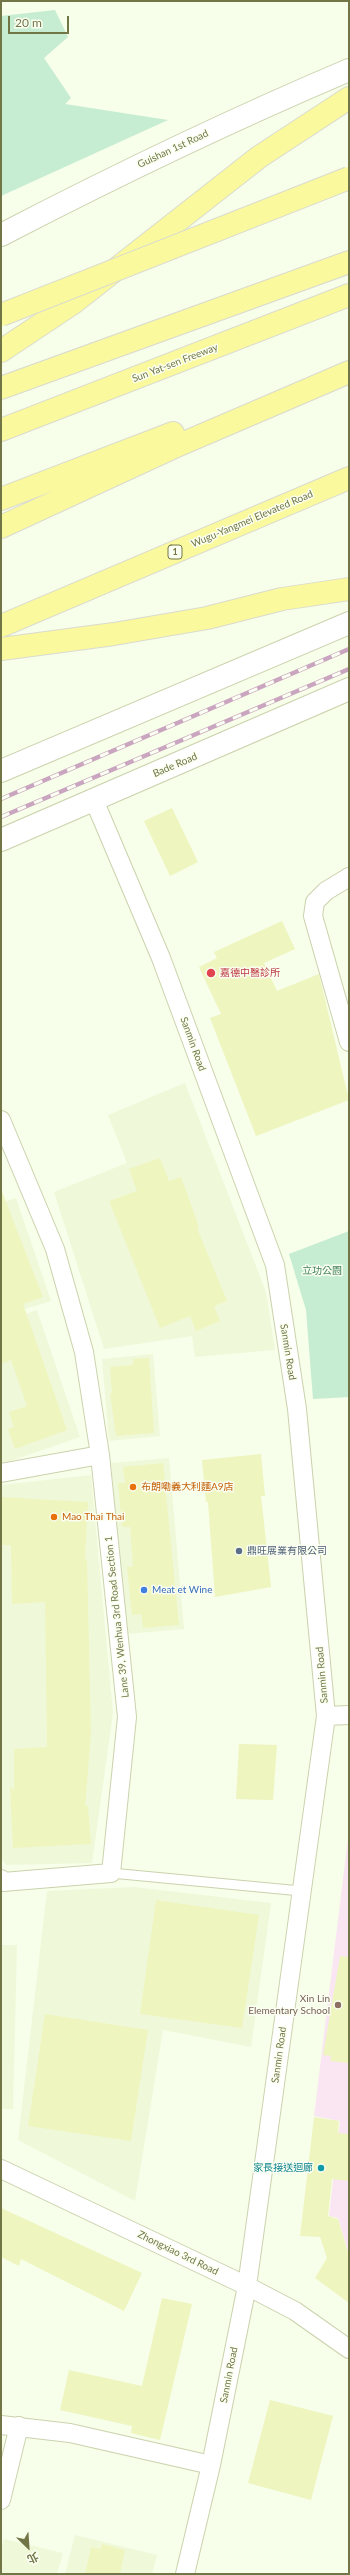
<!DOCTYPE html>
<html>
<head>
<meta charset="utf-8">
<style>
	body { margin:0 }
	#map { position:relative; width:350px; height:2575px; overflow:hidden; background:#f7fee9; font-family:Lato,"Noto Sans TC",sans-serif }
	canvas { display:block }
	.frame { position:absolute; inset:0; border:2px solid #727647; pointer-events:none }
	.north { position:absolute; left:8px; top:2527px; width:40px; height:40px; -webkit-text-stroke:3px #fafff1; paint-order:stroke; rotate:155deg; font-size:11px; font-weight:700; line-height:16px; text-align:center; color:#727647 }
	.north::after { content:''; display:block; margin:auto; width:14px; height:18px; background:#727647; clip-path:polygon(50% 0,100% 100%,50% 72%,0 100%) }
	.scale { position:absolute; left:8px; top:16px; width:61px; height:18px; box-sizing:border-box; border:2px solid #727647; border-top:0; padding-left:5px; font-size:12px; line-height:14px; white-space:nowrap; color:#727647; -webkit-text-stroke:3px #fafff1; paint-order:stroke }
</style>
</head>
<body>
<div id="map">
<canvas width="350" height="2575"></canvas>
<div class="frame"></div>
<div class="north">北</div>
<div class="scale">20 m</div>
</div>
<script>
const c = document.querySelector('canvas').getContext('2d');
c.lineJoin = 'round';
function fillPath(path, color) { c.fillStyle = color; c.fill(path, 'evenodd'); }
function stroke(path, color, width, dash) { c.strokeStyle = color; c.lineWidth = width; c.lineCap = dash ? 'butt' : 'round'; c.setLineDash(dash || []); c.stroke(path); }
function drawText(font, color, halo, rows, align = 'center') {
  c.font = font + ' Lato,"Noto Sans TC",sans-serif'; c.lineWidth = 3; c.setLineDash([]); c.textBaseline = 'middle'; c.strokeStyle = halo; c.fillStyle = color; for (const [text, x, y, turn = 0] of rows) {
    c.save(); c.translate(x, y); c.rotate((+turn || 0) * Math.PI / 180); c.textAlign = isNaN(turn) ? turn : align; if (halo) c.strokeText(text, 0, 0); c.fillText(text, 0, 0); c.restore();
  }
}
const residential = new Path2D(`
	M185 1083 266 1292 275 1350 195 1357 192 1336 104 1349 54 1192 127 1163 108 1115Z
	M16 1198 51 1301 1 1316V1203Z
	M37 1310 80 1437 2 1464 1 1323Z
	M153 1354 160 1436 109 1441 102 1359Z
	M169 1458 184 1629 126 1634 111 1463Z
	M91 1475 113 1713 92 1863 7 1865 1 1859V1485Z
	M134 1887 271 1903 251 2047 163 2030 135 2201 18 2140 47 1891Z
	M1 1945H17L13 2109H1Z
	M75 2535 157 2555 152 2574H65Z
	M4 2539 63 2553 57 2574H1V2550Z`);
const education = new Path2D(`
	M349 1830V2255L338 2218 329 2216 340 2121 314 2116Z`);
const green = new Path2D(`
	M55 10 68 37 44 58 71 98 65 104 168 120 1 196V16Z
	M349 1231V1397L313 1399 306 1310 289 1254Z`);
const building = new Path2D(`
	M172 808 198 862 170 876 144 821Z
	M282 921 295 949 264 963 277 991 319 974 349 1100 256 1136 210 1018 221 1014 199 967 217 958 214 952Z
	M160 1158 169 1181 181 1177 199 1227 197 1228 227 1301 214 1306 220 1321 196 1331 190 1316 160 1328 109 1201 137 1191 129 1169Z
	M1 1189 43 1297 23 1304 67 1430 15 1449 8 1429 14 1427 9 1412 27 1406 11 1360 1 1364Z
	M149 1358 154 1433 116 1436 110 1393H112L110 1367 133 1365V1359Z
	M261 1454 265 1496H261L271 1587 215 1597 208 1502H206L202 1460Z
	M163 1463 179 1625 143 1628 141 1614 132 1615 127 1567 133 1566 130 1527H122L118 1483H125L123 1467Z
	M1 1497 88 1502 85 1559H87L91 1734 85 1806H88L91 1844 13 1848 10 1786 14 1791V1749L47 1747 45 1602 12 1604 11 1545H1Z
	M239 1744 277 1745 273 1800 236 1799Z
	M156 1900 259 1915 242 2028 140 2014Z
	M340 1956 349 1957V2063L330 2061 331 2056 323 2055Z
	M45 2014 148 2030 131 2141 28 2126Z
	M314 2117 339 2121 338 2133 349 2134V2181L332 2179 328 2216 338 2219 349 2256V2303L315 2278 327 2258 320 2237 300 2236Z
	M1 2208 142 2273 124 2311 21 2259 19 2266 1 2257Z
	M162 2298 192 2304 160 2440 131 2433 132 2426 60 2410 69 2370 142 2386Z
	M270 2400 333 2416 311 2500 248 2483Z
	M102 2544 125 2550 120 2574H85L91 2547 101 2549Z`);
const service = new Path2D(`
	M111 1873 301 1891`);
const minor = new Path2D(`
	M94 800 161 958 275 1265 297 1409 326 1716 247 2286 211 2465 185 2574
	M349 877 326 891 315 902 313 916 349 1042
	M1 1120 55 1249 84 1352 100 1455 127 1717 111 1873 3 1882 1 1879
	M1 1473 100 1455
	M326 1716 349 1715
	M1 2169 247 2286 295 2311 349 2349
	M1 2425 70 2433 211 2465
	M1 2500 19 2426`);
const tertiary = new Path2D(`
	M1 235C115 176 231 120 349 70
	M1 771 349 623
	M1 840 349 689`);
const motorway = new Path2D(`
	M1 351 73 303 259 157 349 98
	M1 388 349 262
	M1 430 349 295
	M1 499 173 433
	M1 527 172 448 349 372
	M1 626 349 478
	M1 649 114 634 207 618 282 599 349 589`);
const rail = new Path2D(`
	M1 799 349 649
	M1 817 349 669`);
const motorwayBridge = new Path2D(`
	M1 315 349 178`);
const markers = [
	[211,973,5,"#e0444e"],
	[133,1487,4,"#e8710a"],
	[54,1517,4,"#e8710a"],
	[239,1551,4,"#5c6f8a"],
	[144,1590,4,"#3f7fe0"],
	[338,2005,4,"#8d6e63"],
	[321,2168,4,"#0f9aa8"]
];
const shields = [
	[175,552,14]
];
const shieldNames = [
	["1",175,552]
];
const streetNames = [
	["Guishan 1st Road",173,149,-25],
	["Sun Yat-sen Freeway",175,363,-21],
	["Wugu-Yangmei Elevated Road",252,519,-23],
	["Bade Road",175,765,-23],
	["Sanmin Road",193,1044,70],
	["Sanmin Road",288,1352,81],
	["Lane 39, Wenhua 3rd Road Section 1",117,1617,-96],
	["Sanmin Road",322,1675,-95],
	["Sanmin Road",279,2055,-82],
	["Zhongxiao 3rd Road",178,2253,26],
	["Sanmin Road",229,2375,-79]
];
const healthNames = [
	["嘉德中醫診所",220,973]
];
const parkNames = [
	["立功公園",322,1271]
];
const foodNames = [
	["布朗嘞義大利麵A9店",141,1487],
	["Mao Thai Thai",62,1517]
];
const serviceNames = [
	["鼎旺展業有限公司",247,1551]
];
const shopNames = [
	["Meat et Wine",152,1590]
];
const educationNames = [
	["Xin Lin",330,1999],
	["Elementary School",330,2011]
];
const cultureNames = [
	["家長接送迴廊",313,2168]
];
fillPath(residential, '#f0f8da');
fillPath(education, '#fae5f3');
fillPath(green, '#c6edd2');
fillPath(building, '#eef5bf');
stroke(service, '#cbd2ad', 11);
stroke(minor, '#cbd2ad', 20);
stroke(tertiary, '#cbd2ad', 24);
stroke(motorway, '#dadbcf', 24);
stroke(service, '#fff', 9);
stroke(minor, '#fff', 18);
stroke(tertiary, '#fff', 22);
stroke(motorway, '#fbf99d', 22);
stroke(rail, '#caa5c0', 4.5);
stroke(rail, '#fafff1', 3, [9]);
stroke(motorwayBridge, '#dadbcf', 24, []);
stroke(motorwayBridge, '#fbf99d', 22);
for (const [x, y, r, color] of markers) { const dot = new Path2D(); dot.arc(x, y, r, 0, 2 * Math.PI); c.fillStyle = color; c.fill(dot); stroke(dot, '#fafff1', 1.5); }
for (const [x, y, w] of shields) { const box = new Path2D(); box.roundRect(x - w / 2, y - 7, w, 14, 3); c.fillStyle = '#fafff1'; c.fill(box); stroke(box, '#727647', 1); }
drawText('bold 9px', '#727647', null, shieldNames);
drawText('10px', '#727647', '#fafff1', streetNames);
drawText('10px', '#be3a42', '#fafff1', healthNames, 'left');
drawText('10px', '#41815d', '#fafff1', parkNames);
drawText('10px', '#c56008', '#fafff1', foodNames, 'left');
drawText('10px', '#4e5e75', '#fafff1', serviceNames, 'left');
drawText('10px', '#366cbe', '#fafff1', shopNames, 'left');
drawText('10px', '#785e54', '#fafff1', educationNames, 'right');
drawText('10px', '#0d838f', '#fafff1', cultureNames, 'right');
</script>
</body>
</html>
